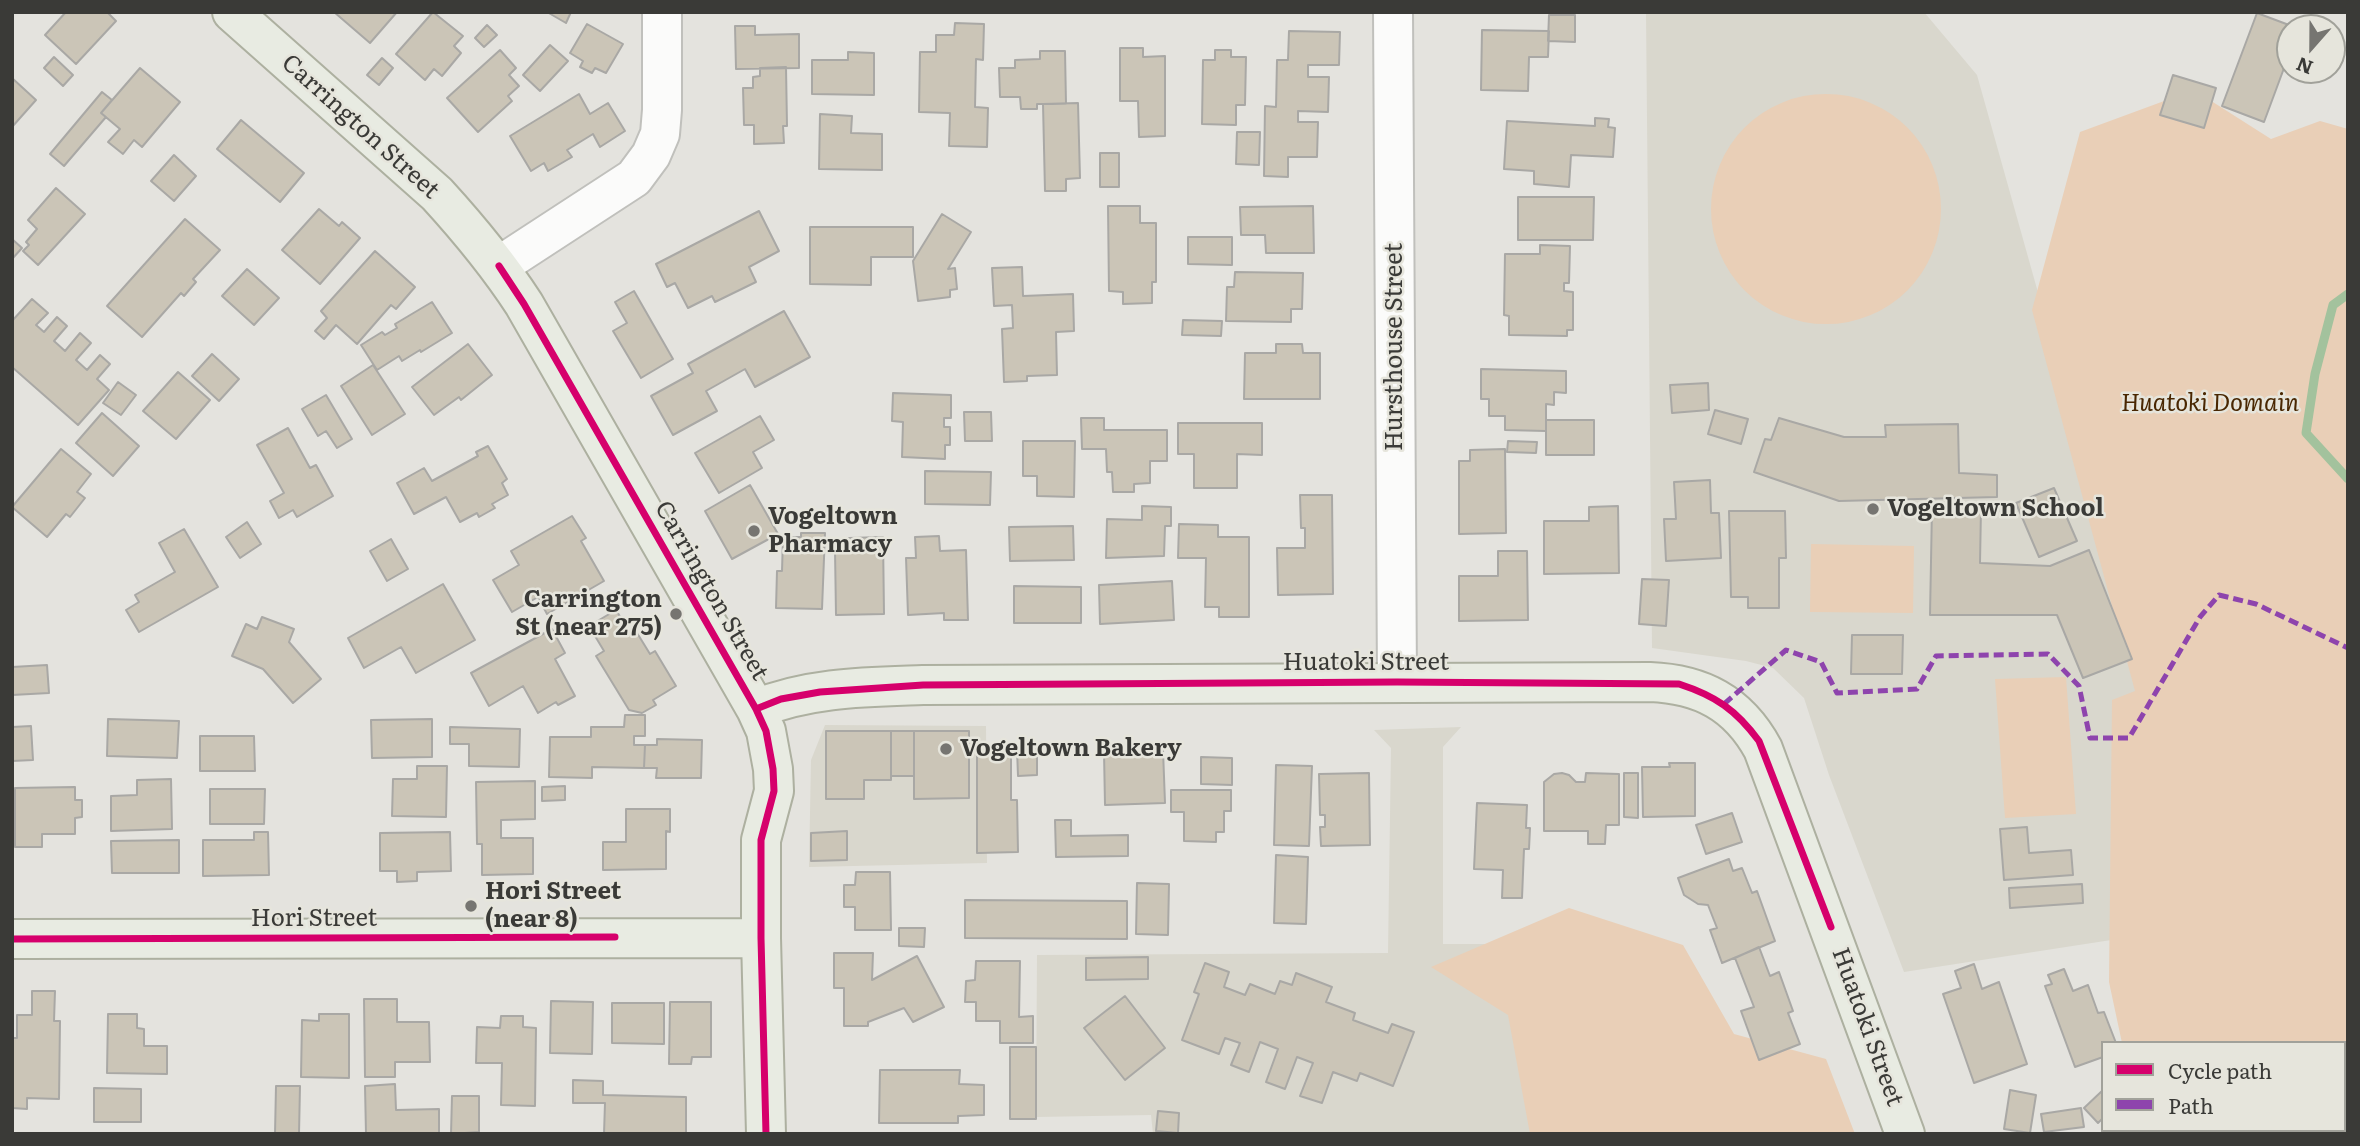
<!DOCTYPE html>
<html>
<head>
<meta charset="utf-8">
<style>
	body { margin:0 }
	#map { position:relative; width:2360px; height:1146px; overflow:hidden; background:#e4e3de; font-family:Literata,serif }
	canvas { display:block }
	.frame { position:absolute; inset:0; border:14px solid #3a3a37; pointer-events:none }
	.legend { position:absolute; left:2101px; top:1041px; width:245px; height:91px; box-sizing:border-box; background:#e6e5dc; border:2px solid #a1a19a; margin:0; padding:9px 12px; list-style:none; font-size:21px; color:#3a3a37 }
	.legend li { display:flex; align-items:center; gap:14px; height:35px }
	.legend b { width:35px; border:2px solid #a1a19a }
	.north { position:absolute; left:2276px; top:14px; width:70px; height:70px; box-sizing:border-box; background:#e6e5dc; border:2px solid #a1a19a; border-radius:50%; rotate:201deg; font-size:19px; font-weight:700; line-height:28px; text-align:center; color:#3a3a37 }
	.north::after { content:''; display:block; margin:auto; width:24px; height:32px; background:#767571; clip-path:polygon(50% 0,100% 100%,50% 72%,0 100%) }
</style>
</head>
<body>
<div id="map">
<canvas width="2360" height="1146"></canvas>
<div class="frame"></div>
<ul class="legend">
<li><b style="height:9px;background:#d6006c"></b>Cycle path</li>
<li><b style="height:9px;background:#8e44ad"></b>Path</li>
</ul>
<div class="north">N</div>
</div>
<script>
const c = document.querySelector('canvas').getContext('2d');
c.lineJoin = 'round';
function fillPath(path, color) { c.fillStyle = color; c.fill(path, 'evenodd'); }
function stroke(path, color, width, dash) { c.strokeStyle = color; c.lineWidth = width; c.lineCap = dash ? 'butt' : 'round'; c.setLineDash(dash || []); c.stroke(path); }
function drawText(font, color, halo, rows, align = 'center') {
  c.font = font + ' Literata,serif'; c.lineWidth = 5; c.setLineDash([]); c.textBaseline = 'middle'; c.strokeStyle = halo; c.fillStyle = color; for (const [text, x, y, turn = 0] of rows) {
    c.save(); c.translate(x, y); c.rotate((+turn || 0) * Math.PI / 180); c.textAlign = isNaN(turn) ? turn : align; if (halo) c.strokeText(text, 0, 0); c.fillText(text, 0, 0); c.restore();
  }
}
const built = new Path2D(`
	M1646 12H1924L1977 75 2060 371 2137 675 2189 928 1904 972 1829 775 1804 698 1773 668 1746 661 1652 648Z
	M825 725 986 726 987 863 809 867 811 760Z
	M1461 727 1443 747V944H1557L1566 1134H1153L1151 1115 1036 1117 1037 955 1388 953 1391 748 1374 730Z`);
const green = new Path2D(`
	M2194 90 2271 139 2320 121 2348 129V1105H2344V1043H2122L2109 982 2112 700 2135 691 2032 310 2080 132Z
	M1711 209a115 115 0 1 1 230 0a115 115 0 1 1-230 0Z
	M1811 544 1914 546 1913 613 1810 612Z
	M2066 677 2076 814 2005 818 1995 679Z
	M1569 908 1683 945 1734 1034 1826 1059 1855 1134H1530L1508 1015 1431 967Z`);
const stream = new Path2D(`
	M2348 294 2333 305 2315 374 2306 433 2348 479`);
const building = new Path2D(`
	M66 12H107L116 21 76 64 45 35Z
	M334 12H397L370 43Z
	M433 12 463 36 454 46 461 53 442 76 434 69 425 80 396 54Z
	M547 12H571L566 23Z
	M2257 13 2297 28H2290V52L2264 122 2222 106Z
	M1549 15H1575V42L1548 41Z
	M955 23 984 24 983 60 976 59 975 107 988 108 987 147 949 146 950 113 919 112 920 52H936V35H954Z
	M587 24 623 44 606 73 595 68 592 73 580 67 583 61 570 53Z
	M487 25 497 35 484 47 475 38Z
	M735 26H755V35L799 34V68L736 69Z
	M1482 30 1549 31 1548 57H1529L1528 91 1481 90Z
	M1289 31 1340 32 1339 65H1308V77H1329L1328 112 1298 111V122H1318L1317 157H1288V177L1264 176 1265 106 1276 107 1277 60H1288Z
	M550 45 568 61 540 91 523 75Z
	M1120 48H1143V57L1165 56V136L1139 137 1138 101H1120Z
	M500 50 516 68 509 75 519 86 508 96 512 101 478 132 447 98Z
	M1215 50H1231V57H1246L1245 105H1236V125L1202 124 1203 60H1215Z
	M1040 51H1065L1066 104H1037V109H1021L1020 97H1000L999 68H1015V60L1040 59Z
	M848 52 874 53V95L812 94V60H848Z
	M54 57 73 75 63 86 44 68Z
	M382 58 393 68 379 85 367 75Z
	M786 67 787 126H783L784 143 754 144V125H744L743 88H753V77L760 76V68Z
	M140 68 180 102 142 147 134 140 123 154 108 142 120 129 101 113Z
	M2173 75 2216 88 2204 128 2160 115Z
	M12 78 36 100 12 127Z
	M102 92 112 100 101 113 106 117 64 166 50 154Z
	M579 94 590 114 608 103 625 131 600 147 593 134 567 150 572 157 548 171 544 163 531 171 510 136Z
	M1078 103 1080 178 1066 179V191H1045L1043 104Z
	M820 114 852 116 851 133 882 134V170L819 169Z
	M1595 118 1609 119 1608 127 1615 128 1613 157 1571 155 1569 187 1534 184V171L1504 169 1507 121 1595 126Z
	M241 120 304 173 280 202 217 149Z
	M1237 132H1260L1259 165 1236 164Z
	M1100 153H1119V187H1100Z
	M174 155 196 176 174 201 151 181Z
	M56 188 85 214 38 265 23 251 29 245 26 242 37 229 28 220Z
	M1518 197H1594L1593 240H1518Z
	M1108 206H1140V223H1156V282H1152V303L1123 304V292L1109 291Z
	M1313 206 1314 253H1266L1265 235H1241L1240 207Z
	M319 209 339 226 342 222 360 238 320 284 282 250Z
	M759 211 779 251 749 267 756 282 715 302 712 296 688 308 675 283 667 287 656 264Z
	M942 214 971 232 948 269 955 268 957 289 950 290V297L918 301 913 261Z
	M185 219 220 250 193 279 196 282 184 296 181 293 142 337 107 306Z
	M810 227H913V257H871V285L810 284Z
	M1188 237H1232V265L1188 264Z
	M12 239 22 248 12 259Z
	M1540 245 1570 246 1569 283H1564V291L1573 292V330H1567V336L1509 335V316L1504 315 1505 254H1540Z
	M375 251 415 287 396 309 391 305 357 344 336 325 324 339 315 331 327 318 321 311Z
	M1022 267 1023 296 1073 294 1074 331 1056 332 1057 375 1027 376V381L1004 382 1002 329 1013 328 1012 305 994 306 992 268Z
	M247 269 279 298 254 325 222 296Z
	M1235 272 1303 273 1302 309H1291V322L1226 321 1227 287H1234Z
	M634 291 673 359 641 378 613 331 627 323 615 302Z
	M32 299 48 313 36 325 44 332 57 317 67 326 54 341 65 351 80 333 91 343 76 360 87 370 100 355 110 364 97 379 109 390 78 425 12 367V321Z
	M432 302 452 333 421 352 420 350 402 361 399 356 377 370 361 345 382 332 385 335 397 328 395 324Z
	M784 311 810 357 755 387 745 369 706 391 717 411 673 435 651 396 693 373 688 364Z
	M1183 320 1222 321 1221 336 1182 335Z
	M468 344 492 375 461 400 459 397 434 415 412 387Z
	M1276 344H1302L1303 353H1320V399H1244L1245 353H1276Z
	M212 354 239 379 219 401 192 376Z
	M373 365 405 414 372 435 341 386Z
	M1481 369 1566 371V393L1554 392V405L1546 404V431L1505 430V416H1489V399H1481Z
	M178 372 210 400 176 439 143 411Z
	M118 382 136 395 121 415 103 403Z
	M1708 383 1709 410 1672 413 1670 385Z
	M893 393 951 395V418H944V427H950V445H945V459L902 457 903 422 892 421Z
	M326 395 352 439 337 448 326 431 318 436 302 409Z
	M1715 410 1748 419 1741 444 1708 434Z
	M964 412H991L992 441H965Z
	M102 413 139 446 113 476 76 443Z
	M760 416 774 440 753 452 762 468 719 493 695 453Z
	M1081 418H1104V430H1167V461H1150V483L1134 484V492H1113L1112 472H1107L1106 449H1082Z
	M1779 418 1844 437H1886L1885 425 1958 424 1959 473 1997 475V497L1839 501 1754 472 1765 439 1771 440Z
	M1546 420H1594V455H1546Z
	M1178 423H1262V455L1237 454V488H1194V454H1178Z
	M288 428 310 468 316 465 333 496 297 517 293 510 279 518 270 501 284 493 257 445Z
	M1023 441H1075L1074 497 1037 496V476H1023Z
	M1508 441 1537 442 1536 453 1507 452Z
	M488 446 507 479 502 483 508 495 492 504 495 508 479 517 477 513 460 522 446 497 414 514 397 483 424 468 432 481 478 456 476 452Z
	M61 449 91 474 77 492 85 498 70 517 66 514 47 537 12 507Z
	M1505 449 1506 533 1459 534V461H1470V450Z
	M925 471 991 472 990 505 925 504Z
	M1710 480 1711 513H1719L1721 558 1666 561 1664 519H1676L1674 482Z
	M750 485 778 534 732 559 705 511Z
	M2054 488 2077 541 2039 557 2016 503Z
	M1300 495H1332L1333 594 1278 595 1277 548H1305V528H1301Z
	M1142 506 1171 507V526H1165L1164 556 1106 558 1107 519 1142 520Z
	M1618 506 1619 573 1544 574V521H1589V507Z
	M1932 508H1981L1980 563 2050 566 2089 550 2132 659 2083 678 2057 615H1930Z
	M1729 511H1785L1786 558H1779V608H1748V597H1731Z
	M572 516 586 538 581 541 604 581 547 614 538 597 512 612 493 580 519 565 511 551Z
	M247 522 261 544 240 558 226 537Z
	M1179 524 1218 525V537H1249V617H1219V607H1205L1206 558H1178Z
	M1073 526 1074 560 1010 561 1009 527Z
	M184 529 218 587 139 632 126 610 139 602 135 595 175 572 159 543Z
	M801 533H825L822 609 776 608 777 571H782L783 537H801Z
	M939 536 940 551 966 550 968 620H944V613L908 615 906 558H916L915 537Z
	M883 537 884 614 836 615 835 550 849 549V538Z
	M391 539 408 569 387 581 370 551Z
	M1498 551H1527L1528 620 1459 621V576H1498Z
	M1642 579 1669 580 1666 626 1639 624Z
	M1172 581 1174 620 1100 624 1099 585Z
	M443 584 475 640 416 673 401 647 364 668 348 638Z
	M1014 586 1081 587V623H1014Z
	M616 610 629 631 634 628 650 654 655 651 676 686 653 700 656 705 642 713 629 710 596 656 604 651 589 626Z
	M262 617 294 629 289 642 321 679 293 703 263 669 232 656 246 624 257 629Z
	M552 629 565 653 555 659 575 696 558 705 556 702 538 713 523 686 489 706 471 673Z
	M1852 635H1903L1902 674H1851Z
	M47 665 49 693 12 695V667Z
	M625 715H645V736H634V745H645L644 768 592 767V778L549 777 550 737H591V727H624Z
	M108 719 179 721 177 758 107 756Z
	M432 719V757L372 758 371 720Z
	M31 726 33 760 12 761V727Z
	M450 727 520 729 519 767 469 766V744H450Z
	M826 731H891V780H864V799H826Z
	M891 731H914V776H891Z
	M914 731H969V798L914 799Z
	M200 736H254L255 771H200Z
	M657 739 702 740 701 778H656L657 768H644L645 745H657Z
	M977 748H1011V800H1017L1018 852 977 853Z
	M1017 749H1037V775L1018 776Z
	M1163 750 1165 803 1105 805 1104 752Z
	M1201 757 1232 758V785L1201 784Z
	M1669 763H1695V816L1643 817 1642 767H1670Z
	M1276 765 1312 766 1309 846 1274 845Z
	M417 766H447L446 817 392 816 393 779H417Z
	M1369 773 1370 845 1321 846 1320 827H1325V815H1320L1319 774Z
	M1562 773 1569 775 1576 782H1585L1586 773 1619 774V825H1606L1605 844H1588V831H1544V782L1554 774Z
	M1624 773H1638V818L1624 817Z
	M171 779 172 829 111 831V796L137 795V780Z
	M535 781V819L501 820V838H533V874L482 875V844H477L476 782Z
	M565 786V800L542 801V787Z
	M75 787V800H82V817L75 818V834H42V847H15V788Z
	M210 789H265L264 824H210Z
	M1171 790H1231V811H1224V832H1216V842L1184 841V812H1171Z
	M1477 803 1527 805 1526 828H1530L1529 849H1524L1522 898H1502L1503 870 1474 869Z
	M626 809H670V832L666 831V869L603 870V842H626Z
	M1732 813 1742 842 1706 854 1696 825Z
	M1055 820H1071V836L1128 835V856L1056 857Z
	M2027 827 2029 853 2071 850 2073 875 2004 880 2000 829Z
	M847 831V860L811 861V833Z
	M254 832H268L269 875 203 876V840H254Z
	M450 832 451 871 417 872V881L397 882V871H380V833Z
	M179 840V873H112L111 841Z
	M1276 855 1308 857 1306 924 1274 923Z
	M1729 859 1733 871 1742 868 1752 893 1757 891 1775 941 1722 963 1710 930 1717 928 1708 905 1698 904 1684 895 1678 878Z
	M856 872H890L891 930H855V907H844V885H855Z
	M1137 883 1169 884 1168 935 1136 934Z
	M2082 884 2083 903 2010 908 2009 888Z
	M965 900 1127 901V939L965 938Z
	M899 928H925L924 947 899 946Z
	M1759 947 1770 976 1779 972 1793 1011 1788 1013 1800 1044 1759 1060 1741 1011 1754 1007 1735 958Z
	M834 953H873L872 980 917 956 944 1007 913 1022 904 1008 868 1022V1026H844V988H834Z
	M1148 957V979L1086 980V958Z
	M976 961H1020L1019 1017 1033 1016V1043H1000V1021H976V1002H965L966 981 975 980Z
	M1205 963 1229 972 1224 987 1245 995 1250 984 1275 994 1280 981 1292 985 1296 973 1332 987 1326 1002 1355 1013 1353 1020 1388 1033 1392 1024 1414 1032 1393 1086 1360 1073 1357 1081 1333 1072 1322 1103 1300 1096 1313 1063 1297 1057 1285 1089 1266 1082 1278 1049 1260 1042 1249 1072 1231 1065 1240 1043 1225 1038 1219 1054 1182 1040 1199 994 1194 992Z
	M1974 964 1982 989 1999 982 2027 1064 1974 1083 1943 994 1961 988 1955 971Z
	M2064 969 2073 991 2088 985 2098 1013 2104 1012 2116 1043H2103V1057L2075 1067 2045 986 2052 984 2048 975Z
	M32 991H55L54 1021H60L59 1099 27 1098V1109L12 1108V1038H17V1015H32Z
	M1125 996 1165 1048 1125 1080 1084 1028Z
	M364 999H397V1022H429L430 1062H395V1077H365Z
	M551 1001 593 1002 592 1054 550 1053Z
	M670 1002H711V1057H692L691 1064H669Z
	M612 1003H664V1044L612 1043Z
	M108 1014H137V1028L144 1029V1046H167V1074L107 1073Z
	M319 1014H349V1078L301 1077 302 1020 319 1021Z
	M501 1016H523V1027L536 1028 535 1106 501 1105 502 1063H476L477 1027 500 1028Z
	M1010 1047H1036V1119H1010Z
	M880 1070H960L959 1084 984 1085V1115L958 1116V1123H879Z
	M573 1080 603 1081V1095L686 1097V1134H604L605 1103H573Z
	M395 1084 396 1110 439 1109V1134H366L365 1086Z
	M276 1086H300L299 1134H275Z
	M94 1088 141 1089V1122H94Z
	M2010 1090 2036 1095 2030 1133 2004 1129Z
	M2103 1090V1118L2098 1123 2084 1108Z
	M452 1096H479V1132L451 1134Z
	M2081 1108 2084 1127 2044 1132 2041 1114Z
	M1158 1111 1179 1113 1178 1133 1156 1131Z`);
const minor = new Path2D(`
	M1393 12 1397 682
	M499 266 634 178 651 155 660 134 662 110V12`);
const major = new Path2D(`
	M232 12 437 194C469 229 498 264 524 304L756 709 766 731 773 769 774 791 761 840V938L766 1134
	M756 709C809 687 867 687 923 685L1650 682C1701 684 1738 703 1763 749L1905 1134
	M12 939 761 938`);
const quiet = new Path2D(`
	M1724 704 1786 650 1821 662 1837 693 1917 689 1936 656 2048 654 2079 686 2090 738H2129L2200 617 2219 595 2256 604 2348 648`);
const cycleway = new Path2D(`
	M499 266 524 304 756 709 766 731 773 769 774 791 761 840V938L766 1134
	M756 709 781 699 820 692 923 685 1397 682 1679 684C1716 696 1736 710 1759 741L1831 927
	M12 939 615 937`);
const markers = [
	[1873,509,7,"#767571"],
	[754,531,7,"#767571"],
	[676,614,7,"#767571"],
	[946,749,7,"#767571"],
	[471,906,7,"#767571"]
];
const streetNames = [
	["Carrington Street",360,127,42],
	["Hursthouse Street",1395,347,-90],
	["Carrington Street",711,591,60],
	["Huatoki Street",1366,663],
	["Hori Street",314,919],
	["Huatoki Street",1867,1027,70]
];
const parkNames = [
	["Huatoki Domain",2210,404]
];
const poiNames = [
	["Vogeltown School",1887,509],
	["Vogeltown",768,517],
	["Pharmacy",768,545],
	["Carrington",662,600,"right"],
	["St (near 275)",662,628,"right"],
	["Vogeltown Bakery",960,749],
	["Hori Street",485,892],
	["(near 8)",485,920]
];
fillPath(built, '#d9d7cd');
fillPath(green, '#e9cfb7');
stroke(stream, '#a3c29d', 9);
fillPath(building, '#cbc5b7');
stroke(building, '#a9a8a5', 2);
stroke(minor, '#c0c0bc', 42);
stroke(major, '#adb0a0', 42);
stroke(minor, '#fbfbfa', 38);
stroke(major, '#e8ebe2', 38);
stroke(quiet, '#8e44ad', 5, [10, 5]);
stroke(cycleway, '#d6006c', 7);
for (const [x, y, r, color] of markers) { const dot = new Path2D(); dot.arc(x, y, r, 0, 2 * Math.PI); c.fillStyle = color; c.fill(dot); stroke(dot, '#e6e5dc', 2.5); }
drawText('24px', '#3a3a37', '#e6e5dc', streetNames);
drawText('italic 24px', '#492702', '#e6e5dc', parkNames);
drawText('bold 24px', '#3a3a37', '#e6e5dc', poiNames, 'left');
</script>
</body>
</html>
